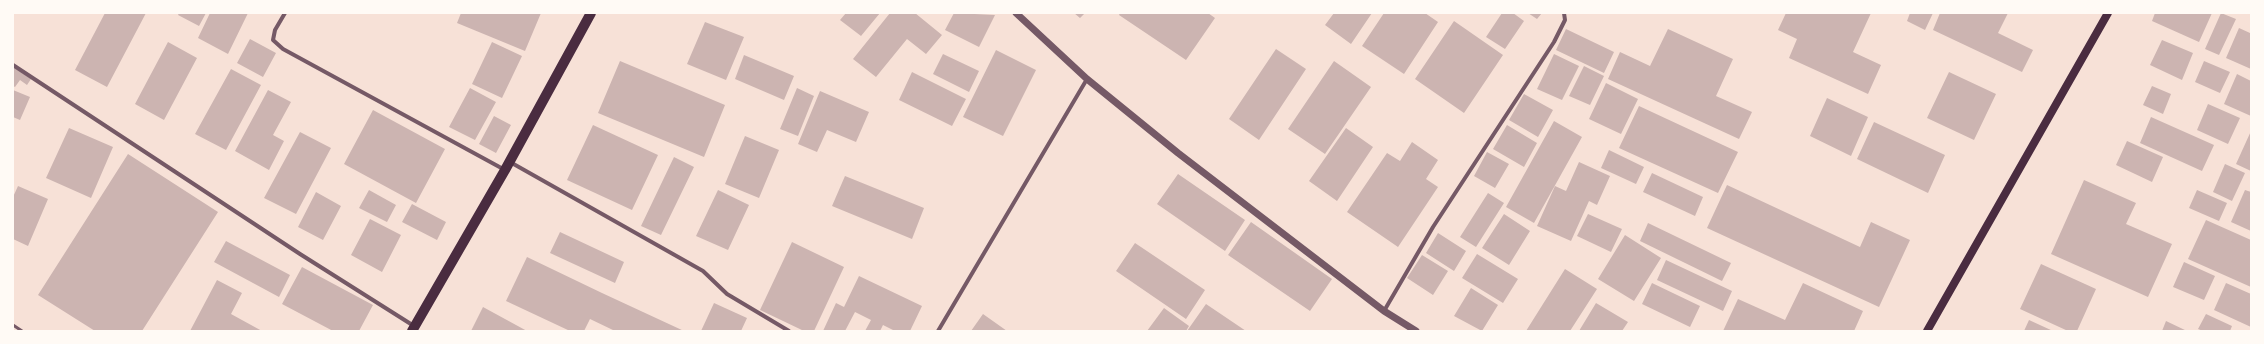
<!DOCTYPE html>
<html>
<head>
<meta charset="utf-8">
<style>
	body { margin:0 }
	#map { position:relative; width:2264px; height:344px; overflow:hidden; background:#f7e1d7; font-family:Arial,sans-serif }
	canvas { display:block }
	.frame { position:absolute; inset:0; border:14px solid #fffaf5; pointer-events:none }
</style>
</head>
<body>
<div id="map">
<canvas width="2264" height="344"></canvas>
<div class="frame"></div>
</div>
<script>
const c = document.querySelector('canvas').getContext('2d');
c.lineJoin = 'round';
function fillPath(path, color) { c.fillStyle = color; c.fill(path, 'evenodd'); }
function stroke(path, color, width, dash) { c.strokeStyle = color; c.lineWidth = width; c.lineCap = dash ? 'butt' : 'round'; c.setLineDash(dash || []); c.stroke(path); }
const building = new Path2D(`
	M105 13H146L107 87 75 70Z
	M179 13H206L199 26 178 15Z
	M210 13H248L228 54 198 38Z
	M461 13H541L525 51 457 23Z
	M846 13H880L861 36 840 20Z
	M890 13H915L942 35 926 54 907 39 876 77 853 59Z
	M954 13 995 15 979 47 945 30Z
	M1074 13H1085L1080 18Z
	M1120 13H1208L1215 18 1186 60 1119 15Z
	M1334 13H1372L1351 44 1325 25Z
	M1384 13H1425L1438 22 1404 74 1362 46Z
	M1502 13H1513L1524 21 1505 49 1486 37Z
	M1528 13H1542L1537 19Z
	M1786 13H1871L1853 52 1881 65 1868 94 1789 58 1797 39 1778 30Z
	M1910 13H1933L1925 30 1907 21Z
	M1940 13H2008L1998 33 2033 50 2022 72 1933 30Z
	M2155 13H2212L2199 42 2152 21Z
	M2221 13 2236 19 2219 55 2205 49Z
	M1454 21 1503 55 1464 113 1415 79Z
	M705 22 744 37 726 80 687 64Z
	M2239 28 2250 33 2251 30V69L2226 58Z
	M1566 29 1614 52 1604 73 1556 50Z
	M1668 29 1733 59 1716 96 1752 112 1739 139 1608 79 1620 52 1650 66Z
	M250 39 276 53 263 77 237 63Z
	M2162 40 2193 53 2182 80 2150 65Z
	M168 42 197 58 164 120 135 104Z
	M492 42 522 56 502 98 472 84Z
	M1276 49 1306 69 1259 140 1229 119Z
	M996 50 1036 70 1003 136 963 117Z
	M943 54 979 71 969 92 933 74Z
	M1554 54 1579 66 1562 100 1537 89Z
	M744 55 794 76 784 100 735 79Z
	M620 61 725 105 704 157 598 113Z
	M1334 61 1371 87 1325 154 1288 129Z
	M2204 61 2230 72 2220 93 2195 82Z
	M1584 66 1604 76 1590 105 1569 96Z
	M13 67 31 79 27 85 20 80 15 87 13 86Z
	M231 69 261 85 226 150 195 134Z
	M912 72 966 99 952 126 899 100Z
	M1949 72 1996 94 1974 140 1927 118Z
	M2237 74 2251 81V116L2224 104Z
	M1606 83 1638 99 1621 134 1589 119Z
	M2152 86 2171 94 2163 114 2143 105Z
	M470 88 496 102 475 140 449 127Z
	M797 88 814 96 798 136 780 129Z
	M13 90 30 97 20 120 13 117Z
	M268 90 291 102 273 135 284 141 269 170 235 151Z
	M820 91 869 112 856 142 827 130 817 152 798 144Z
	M1524 94 1553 110 1538 137 1509 120Z
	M1827 98 1868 117 1851 156 1810 136Z
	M2208 104 2240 118 2228 144 2197 130Z
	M1639 106 1738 152 1718 193 1619 148Z
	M373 110 445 149 416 203 344 164Z
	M494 116 511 125 496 153 479 144Z
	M2151 117 2214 145 2202 171 2140 143Z
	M1554 121 1582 137 1534 223 1506 207Z
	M1874 122 1945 155 1928 193 1857 159Z
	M593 125 658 155 632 210 567 180Z
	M1507 125 1537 143 1524 167 1493 149Z
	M69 128 113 147 91 198 46 178Z
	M1346 128 1373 147 1337 201 1309 181Z
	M2251 131V171L2236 164Z
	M300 132 331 148 296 214 264 198Z
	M745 136 779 150 759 198 725 184Z
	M2127 141 2163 157 2152 182 2116 165Z
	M1412 142 1438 160 1426 179 1438 187 1398 247 1347 212 1387 153 1400 161Z
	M1609 150 1644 167 1636 184 1601 168Z
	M1487 152 1509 164 1495 188 1474 176Z
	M128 154 218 212 142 331H95L38 295Z
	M674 157 694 167 661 235 641 226Z
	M1579 162 1610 176 1597 205 1589 201 1571 241 1537 226 1555 186 1566 191Z
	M2225 164 2245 173 2232 201 2213 192Z
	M1652 173 1703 197 1695 216 1643 192Z
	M1178 174 1245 220 1225 251 1157 204Z
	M845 176 924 208 912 239 832 206Z
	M2084 180 2136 203 2126 224 2172 244 2148 297 2051 254Z
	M1727 185 1860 247 1871 222 1910 240 1879 307 1707 228Z
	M18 186 48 199 28 246 13 239V197Z
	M369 190 396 205 387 222 359 208Z
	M718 190 749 205 728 250 696 236Z
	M2197 190 2227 203 2219 221 2189 208Z
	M2245 190 2251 192V231L2231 222Z
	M316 192 341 206 323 240 298 227Z
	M1488 193 1504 203 1476 247 1460 237Z
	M412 204 446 222 437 240 402 222Z
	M1504 214 1530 231 1509 265 1482 248Z
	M1588 214 1622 229 1611 252 1577 236Z
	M370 219 401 235 382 272 351 255Z
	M2206 220 2251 240V287L2188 259Z
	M1251 222 1332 279 1310 311 1228 255Z
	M1648 223 1731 263 1722 281 1640 241Z
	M560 232 624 262 615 283 550 253Z
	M1438 233 1466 251 1454 271 1426 253Z
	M1625 235 1661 258 1634 301 1598 279Z
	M226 241 290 275 279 297 214 262Z
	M792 242 844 267 814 331H804L760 310Z
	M1135 243 1205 290 1186 319 1116 271Z
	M1477 254 1518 279 1503 303 1462 278Z
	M1422 255 1448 271 1433 295 1407 278Z
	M527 257 602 293 684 331H615L590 319 584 331H570L506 301Z
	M1666 260 1732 291 1723 311 1657 280Z
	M2184 262 2215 276 2204 300 2173 287Z
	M2041 264 2096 289 2077 331H2068L2020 309Z
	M302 267 373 305 359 331H333L282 304Z
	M1565 269 1597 289 1570 331H1526Z
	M859 276 922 306 910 331H895L883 325 880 331H865L871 320 855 312 845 331H823L836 303 844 307Z
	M217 280 242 293 231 314 262 331H190Z
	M1652 283 1700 306 1690 327 1642 304Z
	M1803 283 1863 311 1854 331H1723L1738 299 1785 320Z
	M2226 283 2251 294V327L2214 310Z
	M1471 288 1498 305 1482 331 1454 316Z
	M714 303 747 318 741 331H701Z
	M1596 303 1628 322 1622 331H1579Z
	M1206 304 1246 331H1187Z
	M483 307 527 331H471Z
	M1164 308 1189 326 1186 331H1147Z
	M983 314 1007 331H971Z
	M2206 314 2232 326 2230 331H2203L2198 329Z
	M2029 320 2053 331H2024Z
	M2166 321 2187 331H2162Z`);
const service = new Path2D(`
	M13 325 22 331`);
const minor = new Path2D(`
	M285 13 275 30 273 40 283 49 505 170
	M13 65 300 254 414 326
	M510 162 703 271 727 294 789 331
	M1384 311 1433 227 1554 42 1565 20 1564 13
	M938 331 1087 79`);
const tertiary = new Path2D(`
	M1016 13 1087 79 1178 153 1384 311 1416 331`);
const secondary = new Path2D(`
	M1927 331 2108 13`);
const primary = new Path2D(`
	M412 331 505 170 591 13`);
fillPath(building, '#ccb4b1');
stroke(service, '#755966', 3);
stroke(minor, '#755966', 4);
stroke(tertiary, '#755966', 7);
stroke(secondary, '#4a2c40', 8);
stroke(primary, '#4a2c40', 10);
</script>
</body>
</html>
